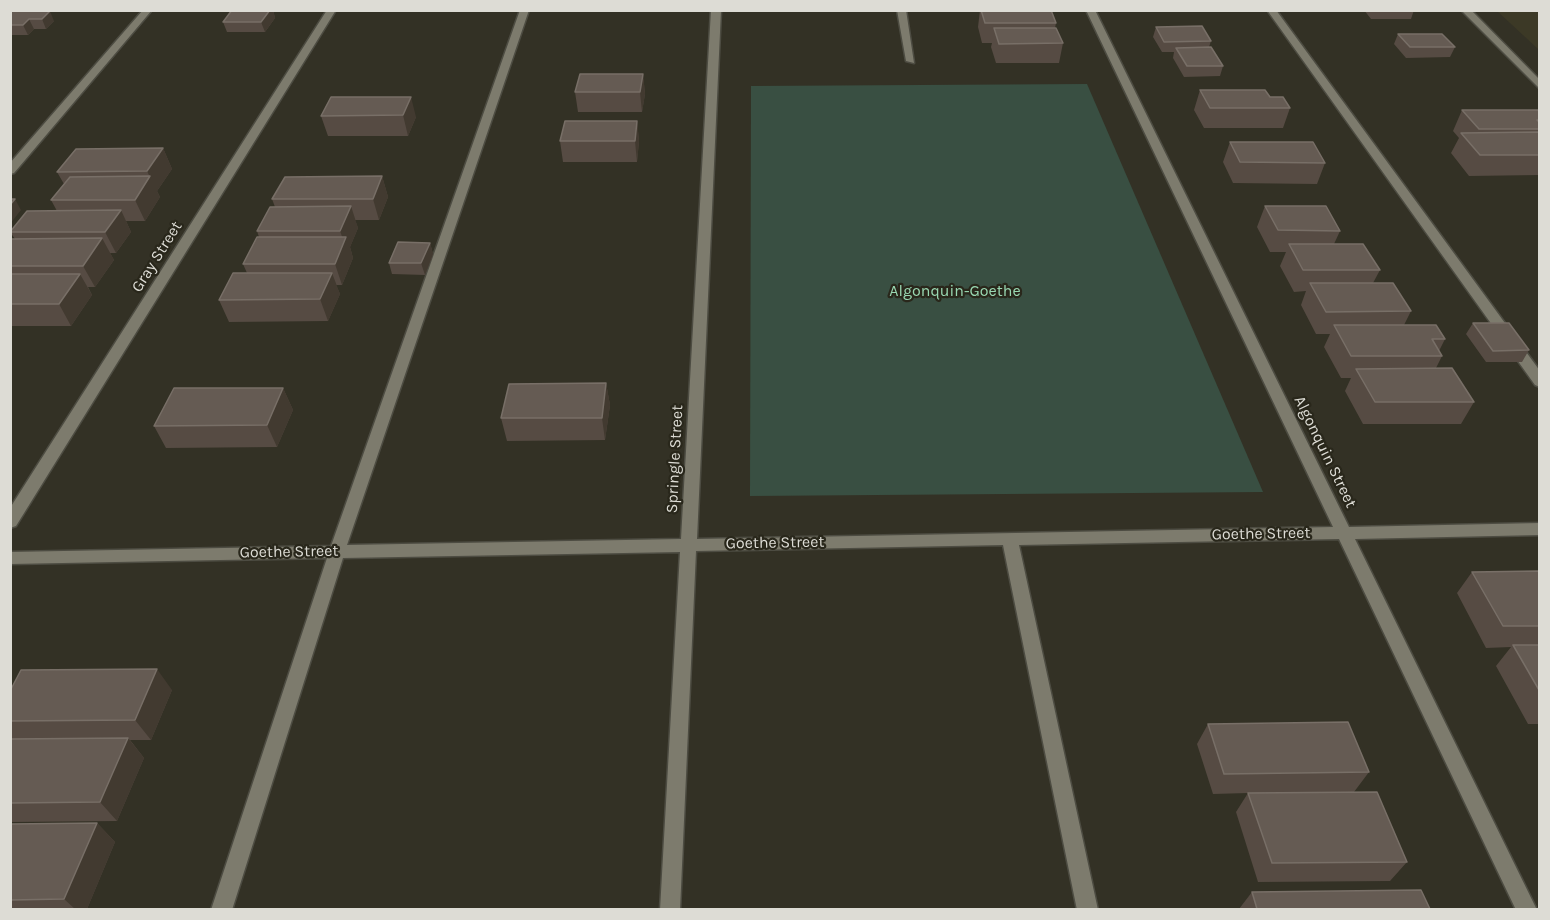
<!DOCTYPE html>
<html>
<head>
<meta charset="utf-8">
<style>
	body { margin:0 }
	#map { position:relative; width:1550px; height:920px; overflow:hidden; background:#333125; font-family:Karla,sans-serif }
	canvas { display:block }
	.frame { position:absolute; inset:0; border:12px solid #dddcd5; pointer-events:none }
</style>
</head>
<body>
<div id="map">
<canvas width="1550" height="920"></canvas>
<div class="frame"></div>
</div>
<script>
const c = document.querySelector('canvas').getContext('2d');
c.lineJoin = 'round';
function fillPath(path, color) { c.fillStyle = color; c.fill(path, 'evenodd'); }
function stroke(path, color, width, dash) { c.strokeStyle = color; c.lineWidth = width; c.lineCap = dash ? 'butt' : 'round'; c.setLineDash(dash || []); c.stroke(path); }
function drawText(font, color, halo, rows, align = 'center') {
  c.font = font + ' Karla,sans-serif'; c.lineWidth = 4.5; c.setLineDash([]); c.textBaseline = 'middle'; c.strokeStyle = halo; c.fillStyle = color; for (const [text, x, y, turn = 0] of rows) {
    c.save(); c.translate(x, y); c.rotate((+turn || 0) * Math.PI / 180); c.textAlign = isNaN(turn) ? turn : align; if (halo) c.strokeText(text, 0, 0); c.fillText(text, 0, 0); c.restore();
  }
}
const built = new Path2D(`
	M1497 11H1539V51L1538 49Z`);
const green = new Path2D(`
	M1087 84 1263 492 750 496 751 86Z`);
const minor = new Path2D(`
	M143 10H152L14 173 10 174V163Z
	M327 10H336L16 526 10 528V508Z
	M520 10H529L347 545 681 539 711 10H721L697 539 1333 527 1086 10H1095L1349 527 1540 523V535L1355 539 1537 910H1516L1339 539 1019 545 1098 910H1077L1003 545 696 551 680 910H660L680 552 343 558 232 910H211L327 558 10 564V552L331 546Z
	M897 10H906L914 63 906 61Z
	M1267 10H1276L1540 371V387L1535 385Z
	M1461 10H1471L1540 80V89Z`);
const wall = new Path2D(`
	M232 10H273L275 18 265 32H227L223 22Z
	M980 10H1051L1056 23 1055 28 1063 43 1059 63H996L991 47 992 43H982L978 27Z
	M1364 10H1414L1411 19H1371Z
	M10 11 54 21 46 29H34L28 35H10Z
	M1156 27 1211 41 1209 47 1223 66 1220 76 1184 77 1173 58 1174 52H1162L1153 37Z
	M1398 34 1455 47 1450 57 1406 58 1394 44Z
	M643 74 645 94 642 112H578L575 92Z
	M1200 90 1270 97 1290 108 1283 128H1204L1194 110Z
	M331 97 416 117 408 136H328L321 116Z
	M1462 110 1539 112V175L1469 176 1451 153 1459 138 1453 131Z
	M637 121 639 141 637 162H563L560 141Z
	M1230 142 1325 163 1317 184 1233 183 1223 162Z
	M163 148 172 169 157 191 160 197 145 221H126L131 232 116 253H110L114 260 95 287H88L92 295 71 326H10V239H15L10 232 57 211 51 200 64 184 57 172Z
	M382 176 388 197 379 220H355L358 228 350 247 353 258 342 285H336L340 294 328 321 229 322 219 300 247 273 243 264 259 237 257 231 275 207 272 199Z
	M1265 206 1340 231 1334 244 1380 270 1373 283 1411 311 1404 325 1445 339 1439 351 1442 356 1436 368 1474 402 1461 424H1363L1345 391 1351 378H1341L1324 347 1330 334H1316L1301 305 1306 291 1294 292 1280 266 1286 252H1270L1257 227Z
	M430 243 433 254 425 275 392 274 389 263Z
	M1473 323 1529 350 1522 362H1486L1466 334Z
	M606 383 610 405 605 440 507 441 501 418Z
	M283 388 293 410 277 447 166 448 154 426Z
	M1539 571V724H1528L1496 666 1511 647 1486 648 1457 593 1472 572Z
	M172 690 151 740H130L144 758 117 821 10 822V739H11L10 738V691Z
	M1208 724 1369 772 1354 792 1407 862 1390 881 1258 882 1236 812 1248 793 1213 794 1197 744Z
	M97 823 115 842 87 909H10V824Z
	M1252 892 1430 909H1239Z`);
const shadedWall = new Path2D(`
	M270 10H273L275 18 265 32 261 22Z
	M50 11 54 21 46 29 42 19Z
	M29 19 34 29 28 35 23 25Z
	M643 74 645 94 642 112 640 92Z
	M411 97 416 117 408 136 403 115Z
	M637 121 639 141 637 162 635 141Z
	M163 148 172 169 157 191 160 197 145 221 135 200 150 177 147 171Z
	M382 176 388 197 379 220 373 199Z
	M15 199 21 210 10 224V205Z
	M351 206 358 228 350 247 353 258 342 285 335 264 344 242 340 231Z
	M121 210 131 232 116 253 105 232Z
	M102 238 114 260 95 287 83 266Z
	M430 243 433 254 425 275 421 263Z
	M332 273 340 294 328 321 320 299Z
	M80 274 92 295 71 326 59 304Z
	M606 383 610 405 605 440 602 418Z
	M283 388 293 410 277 447 267 425Z
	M157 669 172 690 151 740 135 720Z
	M128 738 144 758 117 821 100 802Z
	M97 823 115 842 87 909H75L64 899Z`);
const building = new Path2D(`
	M232 10H270L261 22H223Z
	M981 10H1051L1056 23H985Z
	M10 11H50L42 19H29L23 25H10Z
	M1202 26 1211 41 1164 42 1156 27Z
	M994 28H1056L1063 43 999 44Z
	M1398 34H1442L1455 47H1410Z
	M1211 47 1223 66H1187L1176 48Z
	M580 74H643L640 92H575Z
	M1200 90H1265L1270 97H1283L1290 108H1210Z
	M331 97H411L403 115 321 116Z
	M1462 110H1538L1539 112V120H1537L1539 122V129H1479Z
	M565 121H637L635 141H560Z
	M1539 132V155H1480L1461 133Z
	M1230 142H1313L1325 163 1240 162Z
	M163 148 147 171 57 172 76 149Z
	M150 176 135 200H51L70 177Z
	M382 176 373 199H272L285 177Z
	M10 199H15L10 205Z
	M351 206 340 231H257L270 207Z
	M1265 206H1326L1340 231 1278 230Z
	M121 210 105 232H10L27 211Z
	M257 237H346L335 264H243Z
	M102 238 83 266H10V239Z
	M398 242 430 243 421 263H389Z
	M1289 244H1363L1380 270H1303Z
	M233 273H332L320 299 219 300Z
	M10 274H80L59 304H10Z
	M1310 283H1393L1411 311 1326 312Z
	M1473 323H1509L1529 350 1493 351Z
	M1334 325H1436L1445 339H1432L1442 356H1351Z
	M1452 368 1474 402H1375L1356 369Z
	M606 383 602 418H501L509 384Z
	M174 388H283L267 425 154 426Z
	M1539 571V626H1503L1472 572Z
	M1513 645H1539V690Z
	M157 669 135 720 10 721V691L21 670Z
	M1348 722 1369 772 1224 774 1208 724Z
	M128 738 100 802 10 803V739Z
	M1377 792 1407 862 1272 863 1248 793Z
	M97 823 64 899 10 900V824Z
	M1421 890 1430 909H1257L1252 892Z`);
const streetNames = [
	["Gray Street",157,257,-58],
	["Algonquin Street",1325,452,64],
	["Springle Street",675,459,-87],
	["Goethe Street",1261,534,-1],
	["Goethe Street",775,543,-1],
	["Goethe Street",289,552,-1]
];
const parkNames = [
	["Algonquin-Goethe",955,291]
];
fillPath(built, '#3c3926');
fillPath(green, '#394f42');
stroke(minor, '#4d4c42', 3);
fillPath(minor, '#7d7b6d');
fillPath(wall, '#564b43');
fillPath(shadedWall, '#423a30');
fillPath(building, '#655b53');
stroke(building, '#786f67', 1.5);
drawText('16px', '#dddcd5', '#29271b', streetNames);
drawText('16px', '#99d8b2', '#29271b', parkNames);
</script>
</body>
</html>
